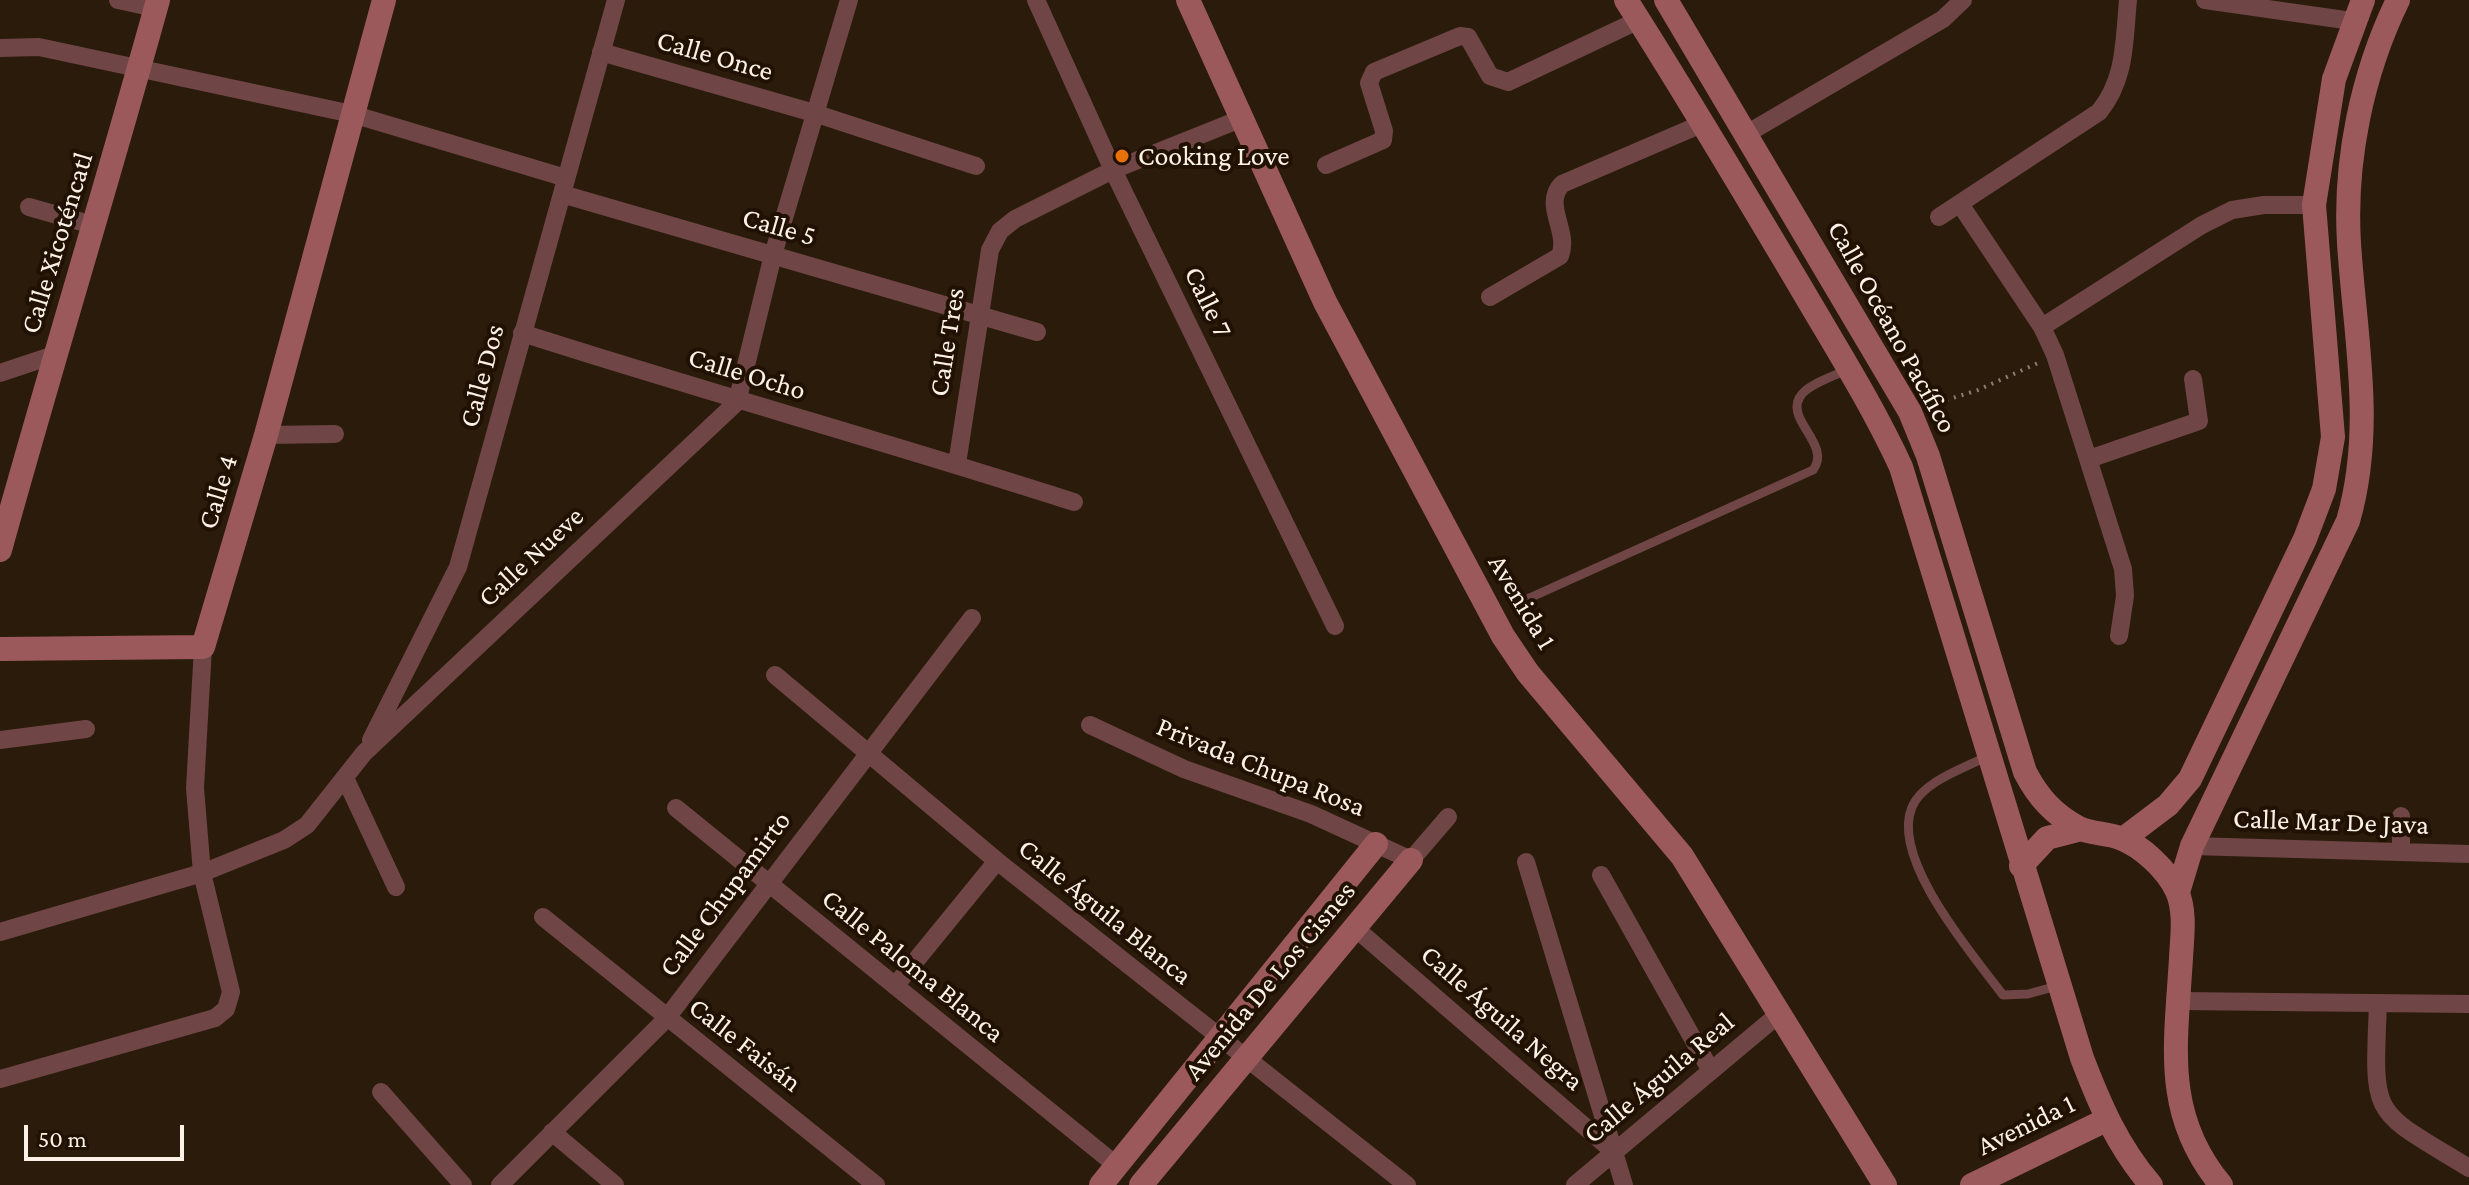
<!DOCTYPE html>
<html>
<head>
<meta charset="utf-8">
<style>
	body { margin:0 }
	#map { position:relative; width:2469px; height:1185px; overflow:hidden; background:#2a1b0b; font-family:"Crimson Pro",serif }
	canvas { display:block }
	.scale { position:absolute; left:24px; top:1125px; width:160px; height:36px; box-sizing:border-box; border:4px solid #fcf1e7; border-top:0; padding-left:10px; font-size:24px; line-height:28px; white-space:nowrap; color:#fcf1e7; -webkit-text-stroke:6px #201103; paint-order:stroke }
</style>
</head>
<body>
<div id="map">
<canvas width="2469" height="1185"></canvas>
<div class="scale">50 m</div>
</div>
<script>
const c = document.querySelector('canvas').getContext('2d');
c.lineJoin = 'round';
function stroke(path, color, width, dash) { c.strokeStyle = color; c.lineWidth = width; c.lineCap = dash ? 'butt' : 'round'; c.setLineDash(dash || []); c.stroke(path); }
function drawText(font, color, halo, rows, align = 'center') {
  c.font = font + ' "Crimson Pro",serif'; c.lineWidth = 8; c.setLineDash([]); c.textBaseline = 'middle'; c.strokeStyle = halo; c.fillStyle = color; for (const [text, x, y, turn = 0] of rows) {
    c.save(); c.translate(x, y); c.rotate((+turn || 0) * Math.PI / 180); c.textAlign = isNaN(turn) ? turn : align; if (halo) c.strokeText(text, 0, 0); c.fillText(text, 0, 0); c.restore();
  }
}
const path = new Path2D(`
	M1931 405 1978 390 2038 363`);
const lane = new Path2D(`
	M1525 600 1813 470C1833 444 1781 418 1802 394 1811 383 1835 376 1848 369
	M1988 756C1965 768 1923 781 1912 807 1890 859 1973 955 2003 995L2028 994 2057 986`);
const street = new Path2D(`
	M118 0 155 8
	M1036 0 1113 170 1335 626
	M2205 0 2352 21
	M0 48 39 47 352 114 566 178
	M601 52 814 113 976 166
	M1748 133 1943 19 1963 0
	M1326 165 1383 140 1384 131 1369 83 1374 72 1460 36 1468 37 1490 76 1508 82 1639 20
	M562 194 1037 332
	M1960 204 2042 327 2055 355 2123 569 2125 596 2119 636
	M29 207 96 226
	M1939 217 2099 112C2126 79 2124 41 2128 0
	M1490 297 1560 256C1570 231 1542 205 1562 184L1704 123
	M2042 327 2202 225 2232 210 2264 205H2314
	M522 333C706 392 891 443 1074 502
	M0 373 54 355
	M266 435 335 434
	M2089 459 2199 421 2193 379
	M957 464 990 250 1000 231 1015 219 1113 170 1243 118
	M775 675 997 861 1407 1185
	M1090 725 1184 769 1311 814 1411 860 1448 817
	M0 740 86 729
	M371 740 458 567 616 0
	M346 780 396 887
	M676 808 1116 1165
	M2192 846 2469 854
	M2401 852V816
	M1526 862 1624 1185
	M1601 875 1711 1071
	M543 917 876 1185
	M1354 927 1613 1151
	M0 932 202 873 284 840 307 825 364 753 737 402 773 255 849 0
	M895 986 997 861
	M2178 1001 2469 1004
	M2378 1004C2373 1121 2371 1108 2469 1168
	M0 1079 215 1018 226 1009 231 992 202 873 195 788 203 647
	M381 1092 463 1185
	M552 1132 615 1185
	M500 1185 666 1019 972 618
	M1575 1185 1779 1014`);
const secondary = new Path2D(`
	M1188 0 1325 302 1503 636 1528 673 1682 856 1885 1185
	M1626 0C1686 94 1743 190 1800 286 1835 346 1872 404 1901 467L2082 1058C2100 1105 2118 1147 2151 1185
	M1666 0 1910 412 1928 456 2025 772C2038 797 2053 814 2079 828 2091 834 2107 833 2120 838 2142 846 2167 870 2177 891 2186 912 2182 937 2181 958 2176 1044 2162 1114 2221 1185
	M0 550C51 366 107 184 158 0
	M0 649 203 647 266 435 384 0
	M2123 839 2168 805 2190 779 2305 539 2324 489 2333 437 2314 205 2334 79 2363 0
	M2021 866 2047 838 2082 829
	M2178 892 2192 846 2348 521C2375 427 2355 338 2349 243 2344 161 2362 74 2398 0
	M1101 1185 1376 844
	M1141 1185 1411 860
	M1972 1185 2106 1120`);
const markers = [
	[1122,156,8,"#e8710a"]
];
const streetNames = [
	["Calle Once",715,56,16],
	["Calle 5",779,227,16],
	["Calle Xicoténcatl",57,243,-73],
	["Calle 7",1208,302,64],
	["Calle Océano Pacífico",1892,327,61],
	["Calle Tres",947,342,-81],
	["Calle Ocho",747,374,17],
	["Calle Dos",482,376,-75],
	["Calle 4",218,492,-73],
	["Calle Nueve",531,557,-43],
	["Avenida 1",1522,602,59],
	["Privada Chupa Rosa",1261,767,22],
	["Calle Mar De Java",2331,822,2],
	["Calle Chupamirto",725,894,-53],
	["Calle Águila Blanca",1105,912,39],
	["Calle Paloma Blanca",913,966,39],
	["Avenida De Los Cisnes",1270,981,-50],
	["Calle Águila Negra",1502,1018,41],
	["Calle Faisán",745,1045,38],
	["Calle Águila Real",1659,1078,-40],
	["Avenida 1",2026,1125,-26]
];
const poiNames = [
	["Cooking Love",1138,156]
];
stroke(path, '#8a7d70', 4, [2, 6]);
stroke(lane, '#6f4545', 9);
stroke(street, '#6f4545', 18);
stroke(secondary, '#9c595b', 24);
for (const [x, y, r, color] of markers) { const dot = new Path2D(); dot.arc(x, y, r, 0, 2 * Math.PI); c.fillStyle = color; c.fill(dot); stroke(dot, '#201103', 3); }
drawText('28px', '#fcf1e7', '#201103', streetNames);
drawText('28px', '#fcf1e7', '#201103', poiNames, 'left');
</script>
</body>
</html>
